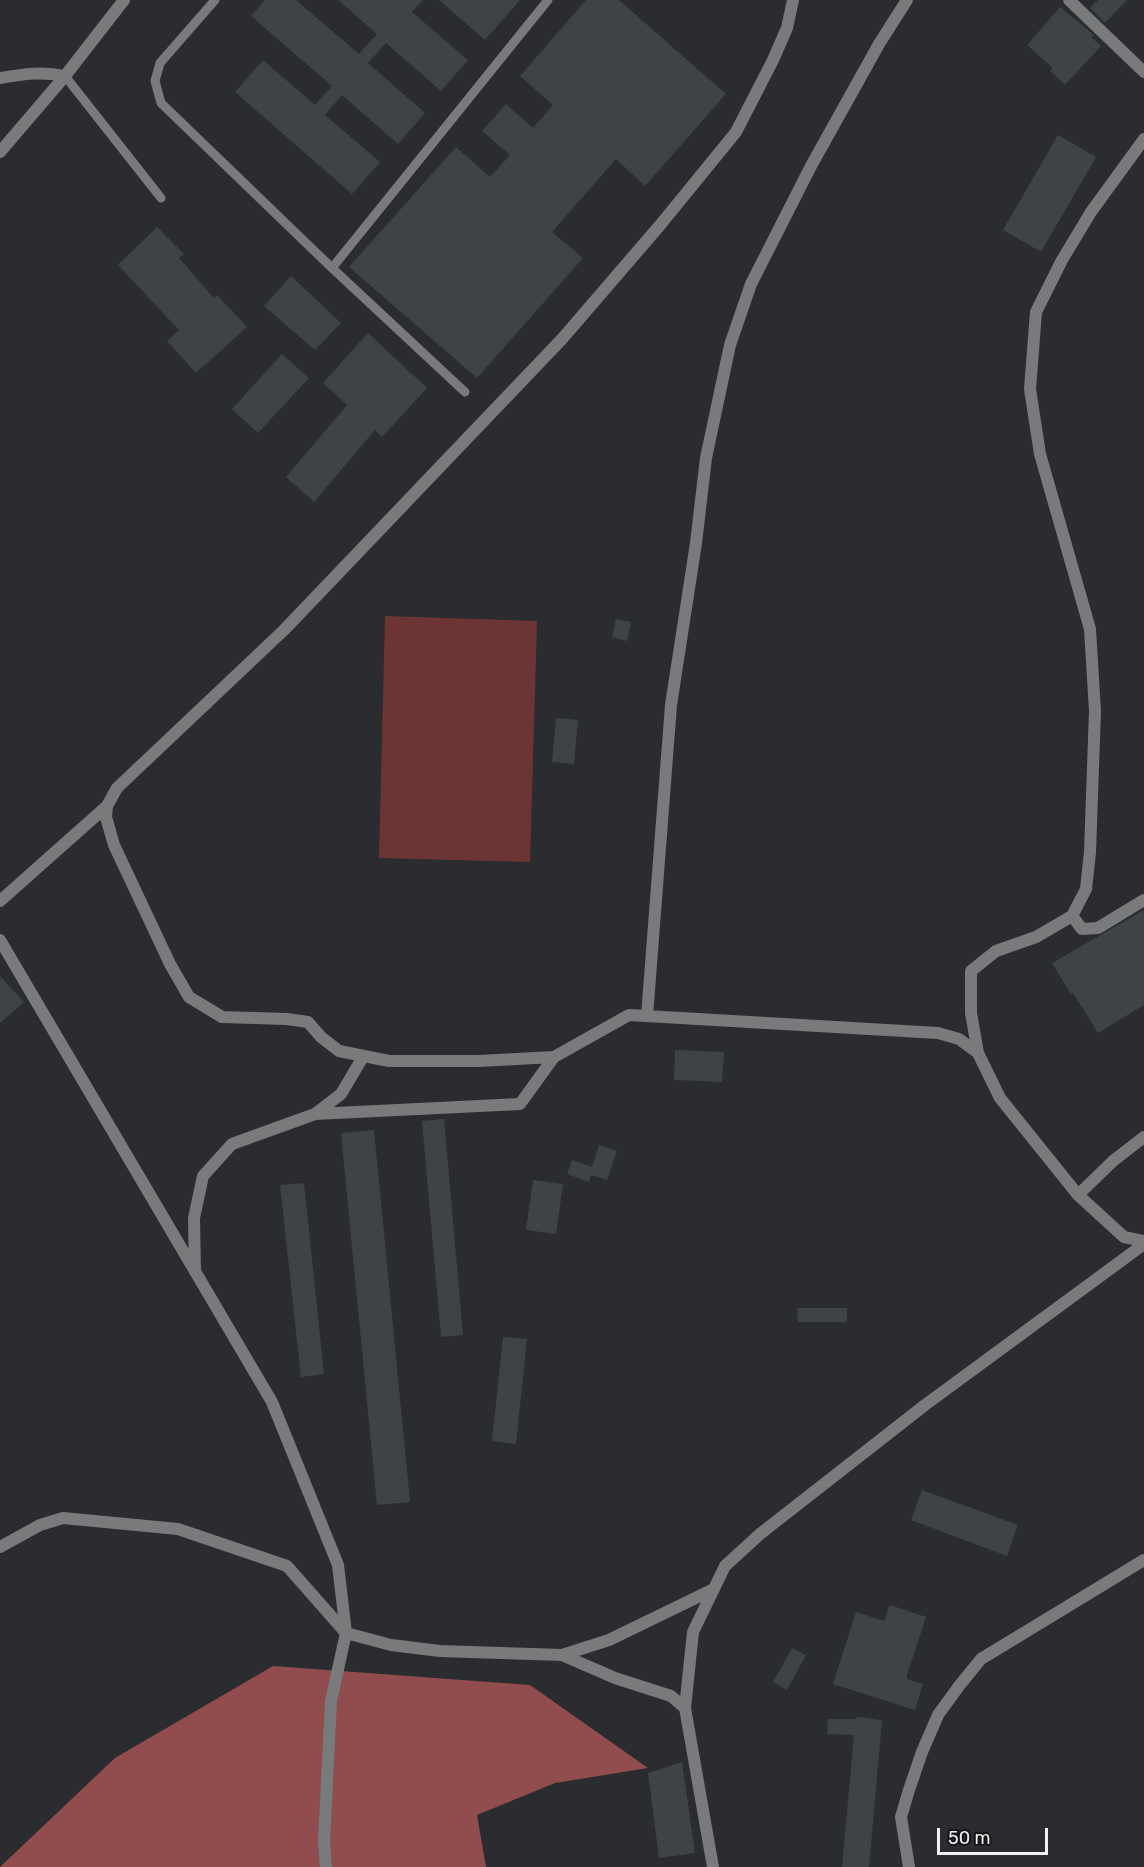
<!DOCTYPE html>
<html>
<head>
<meta charset="utf-8">
<style>
	body { margin:0 }
	#map { position:relative; width:1144px; height:1867px; overflow:hidden; background:#2a2c2f; font-family:Rubik,sans-serif }
	canvas { display:block }
	.scale { position:absolute; left:937px; top:1828px; width:111px; height:27px; box-sizing:border-box; border:3px solid #eff1f2; border-top:0; padding-left:8px; font-size:18px; line-height:21px; white-space:nowrap; color:#eff1f2; -webkit-text-stroke:4px #141516; paint-order:stroke }
</style>
</head>
<body>
<div id="map">
<canvas width="1144" height="1867"></canvas>
<div class="scale">50 m</div>
</div>
<script>
const c = document.querySelector('canvas').getContext('2d');
c.lineJoin = 'round';
function fillPath(path, color) { c.fillStyle = color; c.fill(path, 'evenodd'); }
function stroke(path, color, width, dash) { c.strokeStyle = color; c.lineWidth = width; c.lineCap = dash ? 'butt' : 'round'; c.setLineDash(dash || []); c.stroke(path); }
const green = new Path2D(`
	M385 616 537 621 530 862 379 858Z`);
const forest = new Path2D(`
	M273 1666 530 1685 648 1768 555 1783 477 1815 486 1867H0L115 1758Z`);
const building = new Path2D(`
	M265 0H296L359 54 377 34 338 0H423L412 12 468 60 441 91 386 43 368 63 425 113 398 144 342 95 325 115 380 162 352 194 235 92 263 60 315 105 332 86 251 16Z
	M439 0H520L485 40Z
	M586 0H619L726 94 645 186 616 159 552 232 583 258 477 378 349 267 456 147 490 177 510 155 482 131 506 104 533 128 553 105 520 76Z
	M1098 0H1127L1105 23 1090 8Z
	M1060 7 1094 35 1091 37 1101 46 1065 85 1050 71 1053 68 1027 45Z
	M1058 135 1096 157 1041 252 1003 230Z
	M157 227 184 254 179 258 214 298 217 295 247 327 196 373 167 341 179 330 118 265Z
	M291 276 341 323 315 350 264 306Z
	M368 333 427 388 382 437 375 430 314 502 286 477 347 405 323 383Z
	M282 354 309 378 258 433 232 409Z
	M616 619 631 622 627 641 612 637Z
	M556 718 578 720 574 764 552 762Z
	M1144 910V1005L1098 1033 1073 993 1071 994 1052 963Z
	M0 976 24 1002 0 1023Z
	M675 1050 724 1052 722 1082 674 1080Z
	M444 1119 463 1335 441 1337 422 1121Z
	M374 1130 410 1502 377 1505 341 1133Z
	M599 1145 617 1151 607 1180 591 1175 589 1182 567 1174 572 1160 592 1167Z
	M533 1180 563 1184 556 1234 526 1230Z
	M304 1183 324 1374 301 1377 280 1185Z
	M797 1308H847V1322H798Z
	M503 1337 527 1339 516 1444 492 1441Z
	M922 1490 1018 1525 1007 1556 911 1520Z
	M890 1605 926 1617 907 1675V1679L923 1684 915 1710 833 1684 856 1612 884 1621Z
	M792 1648 806 1655 787 1690 773 1682Z
	M856 1717 882 1720 869 1867H842L854 1735 827 1734 828 1719H856Z
	M682 1762 695 1853 659 1858 648 1773Z`);
const lane = new Path2D(`
	M215 0 160 63 155 81 161 103 332 268 465 392
	M65 76 161 198
	M332 268 548 0`);
const street = new Path2D(`
	M793 0 787 28 773 60 736 132 661 224 562 339 284 630 117 788 107 806 106 817 114 845 170 964 189 997 222 1017 287 1019 308 1022 321 1037 339 1051 389 1061H479L554 1057 629 1015 938 1033 959 1039 978 1053
	M1069 0 1144 72
	M0 78C23 74 42 71 65 76
	M1144 139 1091 212 1062 260 1036 312 1030 389 1040 454 1090 629 1095 711 1090 852 1086 889 1072 916 1036 937 996 951 971 971V1013L978 1053 1000 1098 1078 1195 1124 1237 1144 1241
	M0 152 65 76 124 0
	M0 901 107 806
	M1072 916 1082 929 1098 928 1144 900
	M0 940 272 1402 338 1565 346 1633 331 1701 324 1842 326 1867
	M647 1016 671 705 696 543 706 458 730 345 751 284 811 166 879 44 907 0
	M315 1114 341 1094 363 1057
	M1078 1195 1113 1161 1144 1137
	M195 1272 194 1218 203 1176 232 1144 315 1114 520 1104 554 1057
	M0 1547 40 1525 63 1518 178 1529 287 1566 346 1633 391 1645 440 1651 562 1655 609 1640 714 1589
	M562 1655 615 1678 671 1696 685 1708
	M713 1867 685 1708 693 1632 725 1566 760 1534 925 1405 1144 1244
	M909 1867 901 1817 909 1790 922 1752 938 1715 959 1686 981 1659 1144 1560`);
fillPath(green, '#6d3436');
fillPath(forest, '#914d4e');
fillPath(building, '#404345');
stroke(lane, '#797a7b', 9);
stroke(street, '#797a7b', 12);
</script>
</body>
</html>
